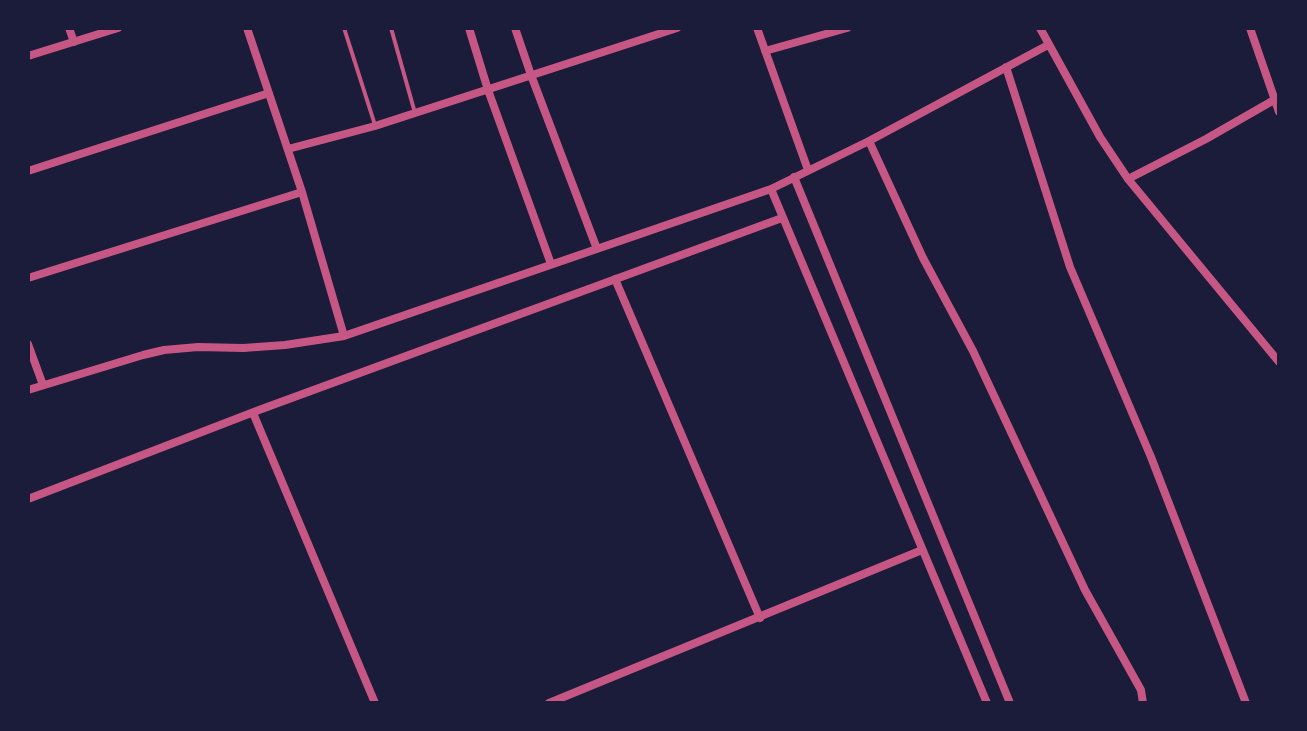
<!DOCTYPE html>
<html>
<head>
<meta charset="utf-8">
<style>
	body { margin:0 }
	#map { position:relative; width:1307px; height:731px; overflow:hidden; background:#1b1b3a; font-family:Inter,sans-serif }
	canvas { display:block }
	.frame { position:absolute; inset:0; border:30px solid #1b1b3a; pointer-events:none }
</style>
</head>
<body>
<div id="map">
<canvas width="1307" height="731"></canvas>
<div class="frame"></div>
</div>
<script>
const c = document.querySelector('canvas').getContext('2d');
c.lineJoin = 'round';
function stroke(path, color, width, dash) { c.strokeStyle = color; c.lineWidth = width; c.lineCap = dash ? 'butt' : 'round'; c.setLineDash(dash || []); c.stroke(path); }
const service = new Path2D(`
	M344 28 375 125
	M391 28 415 113`);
const minor = new Path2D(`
	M69 28 74 42
	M247 28 302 192 344 336
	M469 28 488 90 551 264
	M515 28 531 75 597 249
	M757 28 808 170
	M1040 28 1100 137 1128 179 1279 362
	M1250 28 1279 112
	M765 51 847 28
	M28 56 118 28
	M1006 67 1070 267 1151 457 1246 703
	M869 141 1048 45
	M288 149 375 126 677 28
	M28 171 269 93
	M794 177 1010 703
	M1128 179 1206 139 1274 100
	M771 189 987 703
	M28 278 302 192
	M615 279 760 618
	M28 344 43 385
	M28 390 143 355 164 350 198 347 243 348 285 345 344 336 771 189 869 141 923 258 973 351 1085 590 1141 690 1143 703
	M253 413 375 703
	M28 499 259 410 782 218
	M549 703 922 550`);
stroke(service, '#c65784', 4);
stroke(minor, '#c65784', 8);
</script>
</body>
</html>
